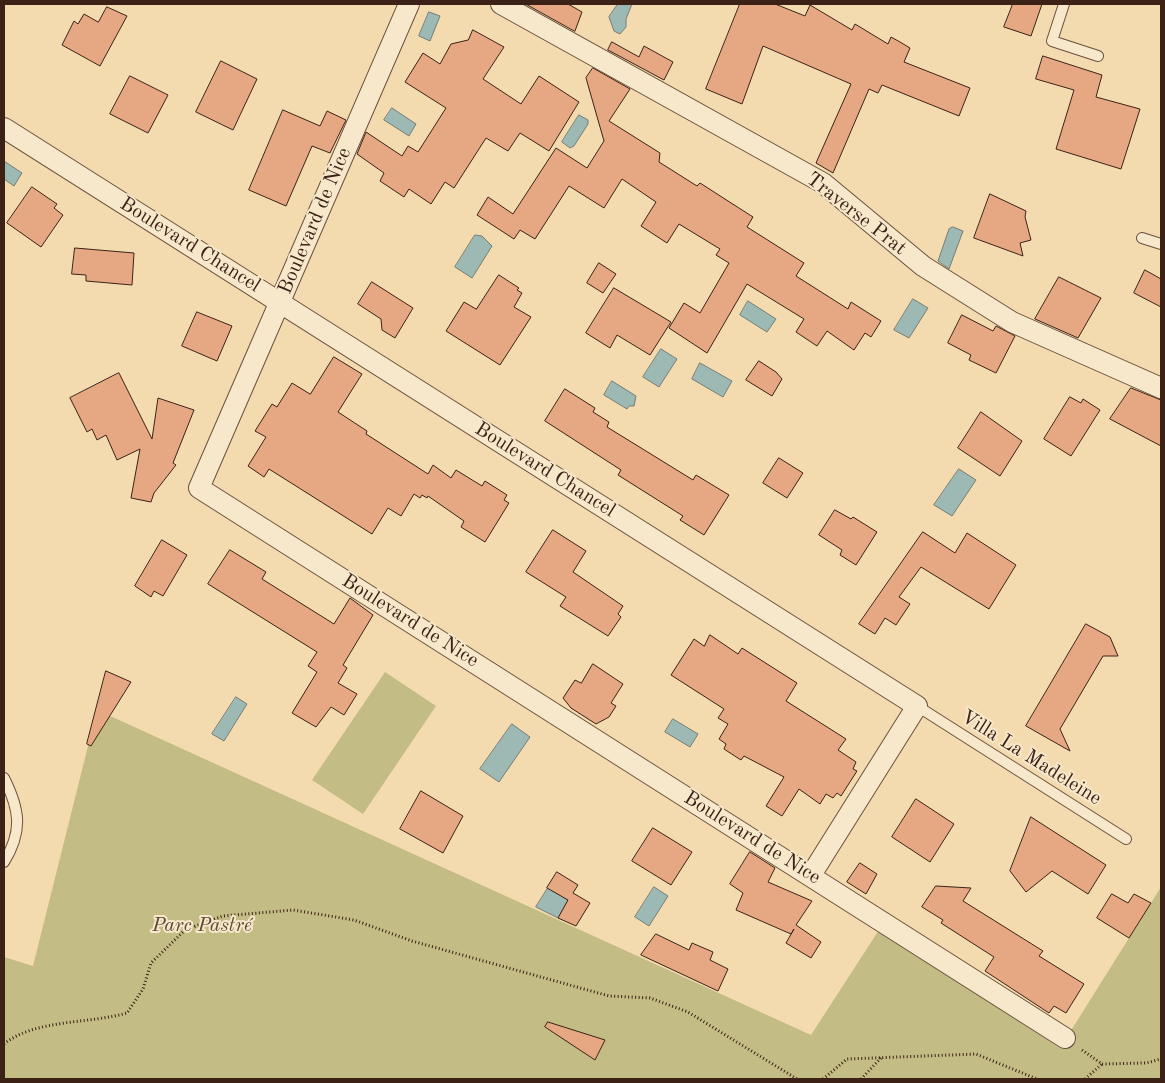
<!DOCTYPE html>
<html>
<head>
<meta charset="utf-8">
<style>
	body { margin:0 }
	#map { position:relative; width:1165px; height:1083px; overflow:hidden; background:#f3dbaf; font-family:"Old Standard TT",serif }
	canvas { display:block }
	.frame { position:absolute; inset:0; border:5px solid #3c2117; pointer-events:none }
</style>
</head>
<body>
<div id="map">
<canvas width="1165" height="1083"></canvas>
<div class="frame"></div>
</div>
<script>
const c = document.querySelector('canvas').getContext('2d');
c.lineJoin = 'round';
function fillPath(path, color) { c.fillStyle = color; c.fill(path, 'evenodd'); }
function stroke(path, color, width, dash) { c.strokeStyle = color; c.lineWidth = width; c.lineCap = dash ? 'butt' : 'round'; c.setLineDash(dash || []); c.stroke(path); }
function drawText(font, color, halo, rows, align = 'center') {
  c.font = font + ' "Old Standard TT",serif'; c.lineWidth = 4; c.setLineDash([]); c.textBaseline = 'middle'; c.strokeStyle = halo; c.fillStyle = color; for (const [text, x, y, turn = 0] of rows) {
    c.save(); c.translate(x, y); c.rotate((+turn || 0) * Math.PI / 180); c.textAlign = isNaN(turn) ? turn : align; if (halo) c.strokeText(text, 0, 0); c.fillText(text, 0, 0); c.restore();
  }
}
const green = new Path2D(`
	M385 672 436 706 363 814 312 780Z
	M97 710 811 1035 879 930 1060 1048 1161 887V1079H4V957L33 966Z`);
const water = new Path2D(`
	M618 4H632L626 19V27L620 34 614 31 609 17Z
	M429 12 440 16 430 41 419 36Z
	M392 108 416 124 409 136 384 120Z
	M579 115 588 120V124L574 146 570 148 562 142Z
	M4 161 22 173 14 186 4 179Z
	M953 227 963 231 949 269 938 261 949 229Z
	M475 235 482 236 492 246 472 278 455 267Z
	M913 299 928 308 909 338 894 330Z
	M748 301 776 319 767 332 740 315Z
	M661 349 677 359 659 387 643 377Z
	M700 363 732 381 723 397 692 379Z
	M612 381 636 396 634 406H629L627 409 604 395Z
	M959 469 976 480 952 516 934 505Z
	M236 697 247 704 224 741 212 734Z
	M673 719 698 734 690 747 665 732Z
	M512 724 530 737 499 782 480 769Z
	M654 887 668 896 649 926 635 917Z
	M548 888 568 900 558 918 536 907Z`);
const building = new Path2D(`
	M526 4H568L582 12 575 31Z
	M740 4H775L805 16 810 5 852 30 855 24 888 44 891 37 900 42 910 48 904 62 970 88 959 116 882 85 878 93 869 89 833 173 816 163 851 84 763 46 742 104 706 89Z
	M1013 4H1042L1031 36 1004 27Z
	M107 7 127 16 100 66 62 45 74 21 78 24 84 14 98 22Z
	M473 30 504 47 483 79 521 104 539 76 579 102 549 151 520 133 508 151 486 138 454 188 445 182 431 204 409 189 404 197 380 181 384 173 357 154 366 132 402 156 408 146 418 152 446 108 405 82 423 53 440 64 451 44 468 40Z
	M612 42 639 57 644 46 673 62 664 80 608 50Z
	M1043 56 1102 75 1096 97 1140 109 1121 169 1056 149 1074 90 1036 79Z
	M221 61 257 79 233 130 196 112Z
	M593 68 630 89 609 121 660 153 659 162 697 186 700 183 753 217 747 227 804 263 796 276 848 309 851 302 881 321 871 337 865 333 854 350 827 331 817 346 796 332 804 319 747 284 707 353 669 328 684 303 700 313 729 263 716 255 720 249 679 224 667 243 641 226 656 202 622 179 604 208 569 186 535 239 520 230 514 239 477 215 488 197 513 214 556 148 587 168 604 141 586 78Z
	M130 76 168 95 148 133 110 114Z
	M283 110 320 126 327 111 346 120 330 153 312 146 286 206 249 190Z
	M32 187 57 204 54 208 63 215 41 247 7 223Z
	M990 194 1026 211 1025 217 1031 240 1020 243 1023 256 974 238Z
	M75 248 134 253 132 285 86 281V275L72 274Z
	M599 263 616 274 603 293 587 283Z
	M1145 270 1161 279V307L1134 293Z
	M499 275 519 288 517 290 522 293 514 307 531 317 500 365 446 331 464 302 476 309Z
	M1059 277 1101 298 1078 338 1035 319Z
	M372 282 413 308 395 338 382 330 381 319 358 304Z
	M614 288 671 322 650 355 617 335 610 348 586 333Z
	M197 312 232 326 217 361 182 346Z
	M962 315 993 331 996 326 1015 336 996 373 969 360 971 355 948 343Z
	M334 357 362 374 338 412 367 431 366 434 428 474 433 465 451 478 456 470 482 486 485 481 507 495 504 500 509 503 485 542 461 527 464 521 428 496 427 498 422 495 420 498 414 494 401 516 388 508 372 534 269 469 264 477 248 466 266 437 255 431 272 404 277 407 292 383 310 394Z
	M759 361 776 372 782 379 772 396 746 380Z
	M119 373 152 439 158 398 194 410 173 463 176 465 154 493 151 502 131 498 140 449 117 460 106 435 97 440 92 429 87 432 70 398Z
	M1131 388 1161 400V446L1110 419Z
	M565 389 595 408 593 412 609 422 607 427 693 480 696 475 729 495 704 535 680 520 683 516 618 475 621 470 545 421Z
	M1070 397 1081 403 1083 399 1100 410 1071 456 1044 439Z
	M981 412 1022 441 1000 476 958 448Z
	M779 458 803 473 787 498 763 483Z
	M835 510 851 519 853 517 877 532 856 565 840 555 842 550 819 535Z
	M553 530 586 551 573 572 623 606 618 614 621 617 608 636 560 606 566 597 526 572Z
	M923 532 955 553 967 533 1016 565 989 609 921 567 899 597 910 604 896 625 885 618 875 634 859 624Z
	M162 540 187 555 163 596 154 591 151 597 135 586Z
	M230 550 266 572 262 579 334 624 350 598 373 615 343 665 347 668 338 683 357 694 344 715 331 707 316 727 292 713 317 672 308 666 317 652 208 584Z
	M1086 624 1110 637 1118 656H1103L1060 729 1070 751 1026 726Z
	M710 635 738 654 742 648 797 683 786 701 846 739 838 750 856 762 853 769 857 771 841 796 837 793 833 798 826 794 820 804 799 789 782 816 766 806 784 777 744 756 741 760 724 749 726 744 719 739 728 724 718 718 724 709 671 675 694 639 704 646Z
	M593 664 623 684 611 703 616 706 609 717 596 724 571 708 563 698 575 680 581 683Z
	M106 671 131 682 91 746 87 744Z
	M421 791 463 816 443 853 400 829Z
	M916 799 954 824 930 862 892 837Z
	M1031 817 1106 865 1088 894 1052 871 1026 892 1010 871Z
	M653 828 692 852 671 885 632 861Z
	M750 852 775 868 768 882 812 901 796 925 821 942 811 958 786 943 794 929 791 934 736 910 743 893 730 884Z
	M860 863 877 874 866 894 847 882Z
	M557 872 578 885 573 893 590 903 576 926 558 918 568 900 547 888Z
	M936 886 971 888 963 901 1043 951 1039 956 1084 984 1066 1013 1054 1006 1049 1013 985 971 994 957 941 923 943 920 922 907Z
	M1112 894 1128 903 1134 894 1151 903 1129 938 1097 918Z
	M656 934 689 950 692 943 713 952 710 960 728 969 718 991 641 955Z
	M548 1022 605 1040 595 1060 545 1027Z`);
const path = new Path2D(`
	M4 1044C35 1019 89 1024 127 1013L143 989 151 963 185 930 223 916 293 910 354 920 412 941 609 996 650 998 688 1012 797 1079
	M1082 1050 1102 1064 1146 1063 1161 1059
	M823 1079 847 1059 976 1054 1037 1079
	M861 1079 881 1058
	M1085 1079 1102 1064`);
const service = new Path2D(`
	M1064 4 1052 41 1098 56
	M1142 238 1161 244
	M917 706 1126 839
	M4 778C20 810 23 831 4 862`);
const minor = new Path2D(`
	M409 4 199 488 1065 1038
	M501 4 823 183 923 266 1012 322 1161 388
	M4 128 917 706 811 875`);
const streetNames = [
	["Traverse Prat",856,214,38],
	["Boulevard de Nice",315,221,-67],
	["Boulevard Chancel",190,245,32],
	["Boulevard Chancel",545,470,32],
	["Boulevard de Nice",410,621,32],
	["Villa La Madeleine",1031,758,32],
	["Boulevard de Nice",752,838,32]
];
const parkNames = [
	["Parc Pastré",202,926]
];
fillPath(green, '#c3bd85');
fillPath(water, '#9db9b3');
stroke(water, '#767c75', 1);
fillPath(building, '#e6a883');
stroke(building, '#3c2117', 1);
stroke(service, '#6a503d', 12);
stroke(minor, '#6a503d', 22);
stroke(path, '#3c2117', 3, [1, 2.5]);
stroke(service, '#f7e8cb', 10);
stroke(minor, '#f7e8cb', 20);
drawText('20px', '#3c2117', '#f7e8cb', streetNames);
drawText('italic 20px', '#5e4832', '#f7e8cb', parkNames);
</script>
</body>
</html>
